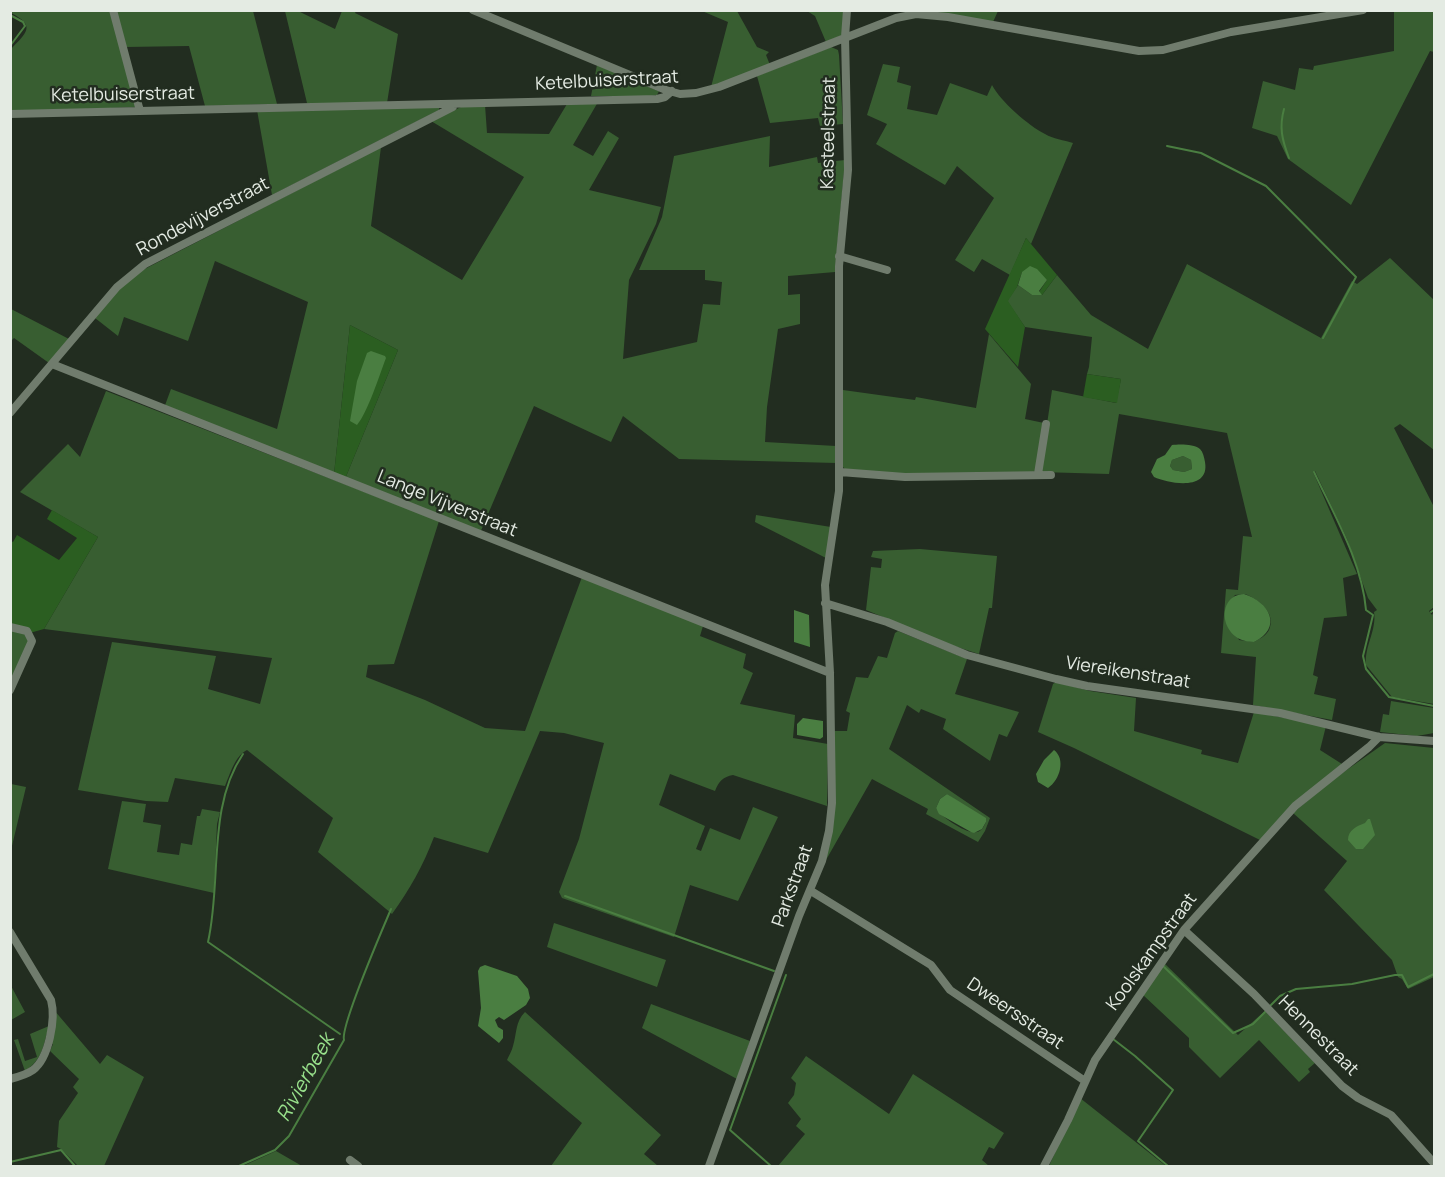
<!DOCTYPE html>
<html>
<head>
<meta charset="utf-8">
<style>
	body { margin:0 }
	#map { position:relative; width:1445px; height:1177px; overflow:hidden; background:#222d20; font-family:Manrope,sans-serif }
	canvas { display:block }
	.frame { position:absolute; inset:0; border:12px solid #e4ebe3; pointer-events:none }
</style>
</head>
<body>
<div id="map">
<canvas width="1445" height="1177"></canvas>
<div class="frame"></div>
</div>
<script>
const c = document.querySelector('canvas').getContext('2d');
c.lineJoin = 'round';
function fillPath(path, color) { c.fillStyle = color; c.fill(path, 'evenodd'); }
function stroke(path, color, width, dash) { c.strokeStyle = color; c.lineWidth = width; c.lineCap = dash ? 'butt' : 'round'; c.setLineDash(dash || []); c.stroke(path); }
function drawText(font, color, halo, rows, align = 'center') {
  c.font = font + ' Manrope,sans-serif'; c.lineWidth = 5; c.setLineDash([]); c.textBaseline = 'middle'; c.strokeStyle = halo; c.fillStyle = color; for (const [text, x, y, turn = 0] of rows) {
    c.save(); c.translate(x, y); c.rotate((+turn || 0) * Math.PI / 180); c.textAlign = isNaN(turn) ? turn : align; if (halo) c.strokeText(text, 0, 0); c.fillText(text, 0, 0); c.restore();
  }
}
const green = new Path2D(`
	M11 11H111L136 107 11 112 10 50C26 33 37 26 11 13Z
	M115 11H253L277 104 205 106 189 46 126 47Z
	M285 11H298L335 29 342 11H356L355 13 398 34 387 103H307Z
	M702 11H737L757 47 769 52 766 55 770 65 711 87 728 22Z
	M807 11H844L843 35 826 42 815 16Z
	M923 11H998L993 22Z
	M1394 11H1434V52L1430 51 1351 205 1288 159 1277 136 1252 128 1263 81 1295 90 1299 68 1313 70 1314 66 1394 51Z
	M831 47 838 50 839 55 843 124 820 126 818 118 770 123 757 76Z
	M883 64 900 67 897 82 911 86 907 109 937 115 950 83 987 96 992 85C1000 101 1029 126 1045 134 1053 139 1064 140 1073 143L1031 244 1026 238 1010 275 982 259 974 272 955 260 994 198 957 166 945 185 876 144 887 124 867 115Z
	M597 65 656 90 659 91 657 95 652 96H591Z
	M598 102 573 145 593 156 608 131 619 138 589 190 661 207 656 224 629 280 623 359 697 342 703 304 720 305 722 282 705 280V270H639L662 217 674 156 770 136 769 167 817 157 818 163 845 160 835 272 788 276V295L800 294V324L778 329 767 407 765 442 836 446 837 463 679 459 623 416 611 442 534 406 480 533 345 479 398 350 350 325 334 474 164 408 171 389 277 429 308 302 215 261 188 341 124 317 118 336 95 318 119 288 137 273 381 147 371 226 462 280 524 177 431 121 461 107 485 105 487 133 549 134 567 104Z
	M439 106V110L272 195 257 110Z
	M1390 258 1434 300V450L1400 424 1394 428 1434 507V607L1429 611 1432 615 1434 611V704L1392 697 1366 665C1364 647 1377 630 1374 612L1377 610 1368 598 1347 539 1315 471 1313 472 1357 574 1343 578 1347 616 1324 618 1313 675 1318 677 1314 694 1336 699 1332 720 1253 705 1256 657 1221 653 1226 589 1238 590 1243 536 1252 537 1227 433 1119 414 1109 474 1040 472 1052 390 1116 403 1121 379 1087 374 1089 367 1092 337 1025 327 1007 301 1018 285 1032 295H1042L1057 275 1091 315 1148 349 1187 264 1321 338 1352 281 1357 284ZM1245 594C1258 599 1277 613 1269 630 1266 636 1259 639 1254 642L1239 640 1226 607 1235 595Z
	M11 309 69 339 49 363 14 338 11 341Z
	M989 334 1031 384 1025 419 1044 423 1037 470 1033 472 910 475 846 470 843 467V390L915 400 916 397 976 408Z
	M106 391 439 521 394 664 368 665 366 677 425 700 485 728 525 731 582 577 703 626 700 636 746 654 743 668 753 673 740 704 795 715 793 738 828 744 827 806 733 775C723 777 719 781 715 791L670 774 659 805 705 826 696 849 701 851 710 828 740 840 753 807 778 817 738 901 690 885 674 937 562 898 559 892 579 839 604 743 564 733 540 731 488 853 434 837C423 866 410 889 392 914L318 852 333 818 247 750C235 756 230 774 225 786L175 778 168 802 146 801 78 790 112 642 216 656 208 689 260 704 272 658 44 629 98 537 20 492 68 444 80 457Z
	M1183 456 1191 460 1192 469 1184 472 1173 470 1170 466 1172 460Z
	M756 515 831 527 826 558 755 522Z
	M920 549 997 556 992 608H989L979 654 951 645 866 610 871 567 881 568 882 559 871 557 873 551Z
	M11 629 26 634 30 642 11 685Z
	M898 631 967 659 955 694 1019 712 1007 737 999 734 990 761 943 729 946 719 921 709 919 713 907 705 889 749 990 818 985 831 978 842 926 814 928 809 872 779 826 860 834 731H847L850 713 846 711 856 677 868 678 878 656 887 658 895 633ZM947 794 986 822C984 826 982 831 977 832 967 835 940 816 936 808L940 799Z
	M1056 682 1090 691 1136 698 1134 731 1202 750 1201 754 1238 763 1254 712 1326 726 1320 750 1342 764 1260 840 1074 748 1038 732 1053 684Z
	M1391 701 1434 708V733L1417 736 1380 732 1383 714 1389 715Z
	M1385 743 1434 748V977L1408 989 1402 979 1398 977 1392 960 1324 890 1347 861 1293 813 1331 781Z
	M11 784 26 787 11 850 10 784Z
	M122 801 146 804 143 822 161 825 157 852 179 855 181 843 192 845 197 816H200L202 809 220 812 217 824 214 893 108 869Z
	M554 923 666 960 657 987 547 947Z
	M1164 963 1238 1035 1265 1011 1315 1063 1308 1069 1310 1072 1299 1082 1259 1040 1220 1078 1189 1047V1038L1143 995Z
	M10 984 25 1012 11 1020H10Z
	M651 1004 750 1041 737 1079 642 1028Z
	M54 1010 100 1064 107 1055 144 1077 104 1166H78L61 1149 57 1147 59 1121 78 1093 73 1087 79 1079 50 1051 53 1044 49 1043Z
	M525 1012 661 1135 644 1154 658 1166H551L582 1123 507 1060C509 1055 512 1051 513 1046 517 1033 515 1022 525 1012Z
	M49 1026C43 1046 43 1059 25 1071L14 1040 18 1039 25 1061 37 1057 30 1034Z
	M806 1056 889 1114 913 1074 1004 1133 994 1149 989 1147 982 1160 989 1166H778L805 1134 796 1126 801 1119 788 1103 794 1095 796 1083 791 1078Z
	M1080 1098 1166 1166H1049Z
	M276 1151 302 1166H243Z`);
const forest = new Path2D(`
	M1026 238 1057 275 1042 295 1039 292 1047 280 1022 272 1017 287 1008 301 1025 327 1018 367 985 329Z
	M350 325 398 350 345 479 334 474Z
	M1087 374 1121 379 1117 403 1083 397Z
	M52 510 98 537 44 629 26 634 11 629V541L13 542 17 535 59 560 77 538 47 519Z`);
const water = new Path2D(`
	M1030 266 1037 269 1047 280 1039 291 1042 295H1032L1018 285 1022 272Z
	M371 351 385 356 386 358C379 376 368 412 357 425L350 421 357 381 367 353Z
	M1172 445C1180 444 1194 444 1200 449 1203 452 1204 457 1205 462 1210 491 1170 484 1154 477L1151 472 1157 459 1165 455ZM1183 456 1191 460 1192 469 1184 472 1173 470 1170 466 1172 460Z
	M1244 594C1270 602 1283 628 1254 642 1219 642 1215 595 1244 594Z
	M794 610 809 615 810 647 794 642Z
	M803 718 823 721V737L820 739 797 735V724Z
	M1054 750C1066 759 1060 780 1048 788L1038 782 1036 774 1044 760Z
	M947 794 986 818V822L982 829 974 833 971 832 939 814 936 808 940 799Z
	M1368 819H1370L1375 835 1363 849H1356L1348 840C1348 830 1357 826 1365 823Z
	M485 965 517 976 528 989 530 998 526 1005 504 1020 499 1017 495 1020 498 1027 503 1030V1038L499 1043 478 1026 481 1008 478 971 480 967Z`);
const stream = new Path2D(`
	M10 15 23 22 25 26 10 46
	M1284 109C1279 127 1282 140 1289 158
	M1167 146 1201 153 1266 186 1356 277 1323 338
	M1314 472C1334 515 1362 562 1366 610L1373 615 1363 656 1366 669 1389 697 1434 706
	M1431 612 1434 610
	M243 754C207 807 222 881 208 942L340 1034
	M565 896 774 971
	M1163 966 1233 1033 1253 1024 1265 1012
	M1269 1007 1280 996 1296 989 1352 984 1395 975H1402L1408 987 1434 974
	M1113 1039 1135 1056 1173 1090 1138 1141 1168 1166
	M10 1162 61 1150 75 1166
	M239 1166 275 1150 289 1136 344 1040C340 1027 383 928 391 909
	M771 1166 730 1130 786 975`);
const minor = new Path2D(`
	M113 10 140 111
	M473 10 666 90 680 94 696 93 719 87 896 18 916 14 948 17 1139 51 1163 50 1231 32 1363 10
	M10 114 657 99 665 97 672 91
	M839 256 887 270
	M52 364 830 673
	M10 413 117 287 145 264 178 247 453 107V105
	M840 472 905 477 1051 475
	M1038 474 1046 424
	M825 603 887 622 967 655 1056 679 1087 686 1280 713 1379 737 1434 741
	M10 627 27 631 32 641 10 690
	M811 891 931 965 950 990 1085 1081
	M1184 930 1254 994 1342 1086 1358 1098 1391 1115 1432 1161
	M10 932 51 1000C56 1019 49 1058 33 1070 26 1075 18 1077 10 1079
	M350 1160 358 1166
	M709 1166 799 916 822 861 829 831 832 803 830 673 825 585 839 491V266L848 170 845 37 847 10
	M1044 1166 1068 1120 1095 1060 1184 930 1295 806 1369 747 1379 737`);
const streetNames = [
	["Ketelbuiserstraat",607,81,-3],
	["Ketelbuiserstraat",123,95,-1],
	["Kasteelstraat",829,133,-89],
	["Rondevijverstraat",203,217,-28],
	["Lange Vijverstraat",447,504,22],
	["Viereikenstraat",1128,673,9],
	["Parkstraat",793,886,-70],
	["Koolskampstraat",1152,952,-54],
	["Dweersstraat",1015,1014,34],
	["Hennestraat",1318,1036,45]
];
const waterNames = [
	["Rivierbeek",306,1078,-61]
];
fillPath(green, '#385e31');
fillPath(forest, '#2b5e21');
fillPath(water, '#4a7e41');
stroke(stream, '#4a7e41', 2);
stroke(minor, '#707c6d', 8);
drawText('18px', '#e4ebe3', '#222d20', streetNames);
drawText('italic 20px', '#98e08b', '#222d20', waterNames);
</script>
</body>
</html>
